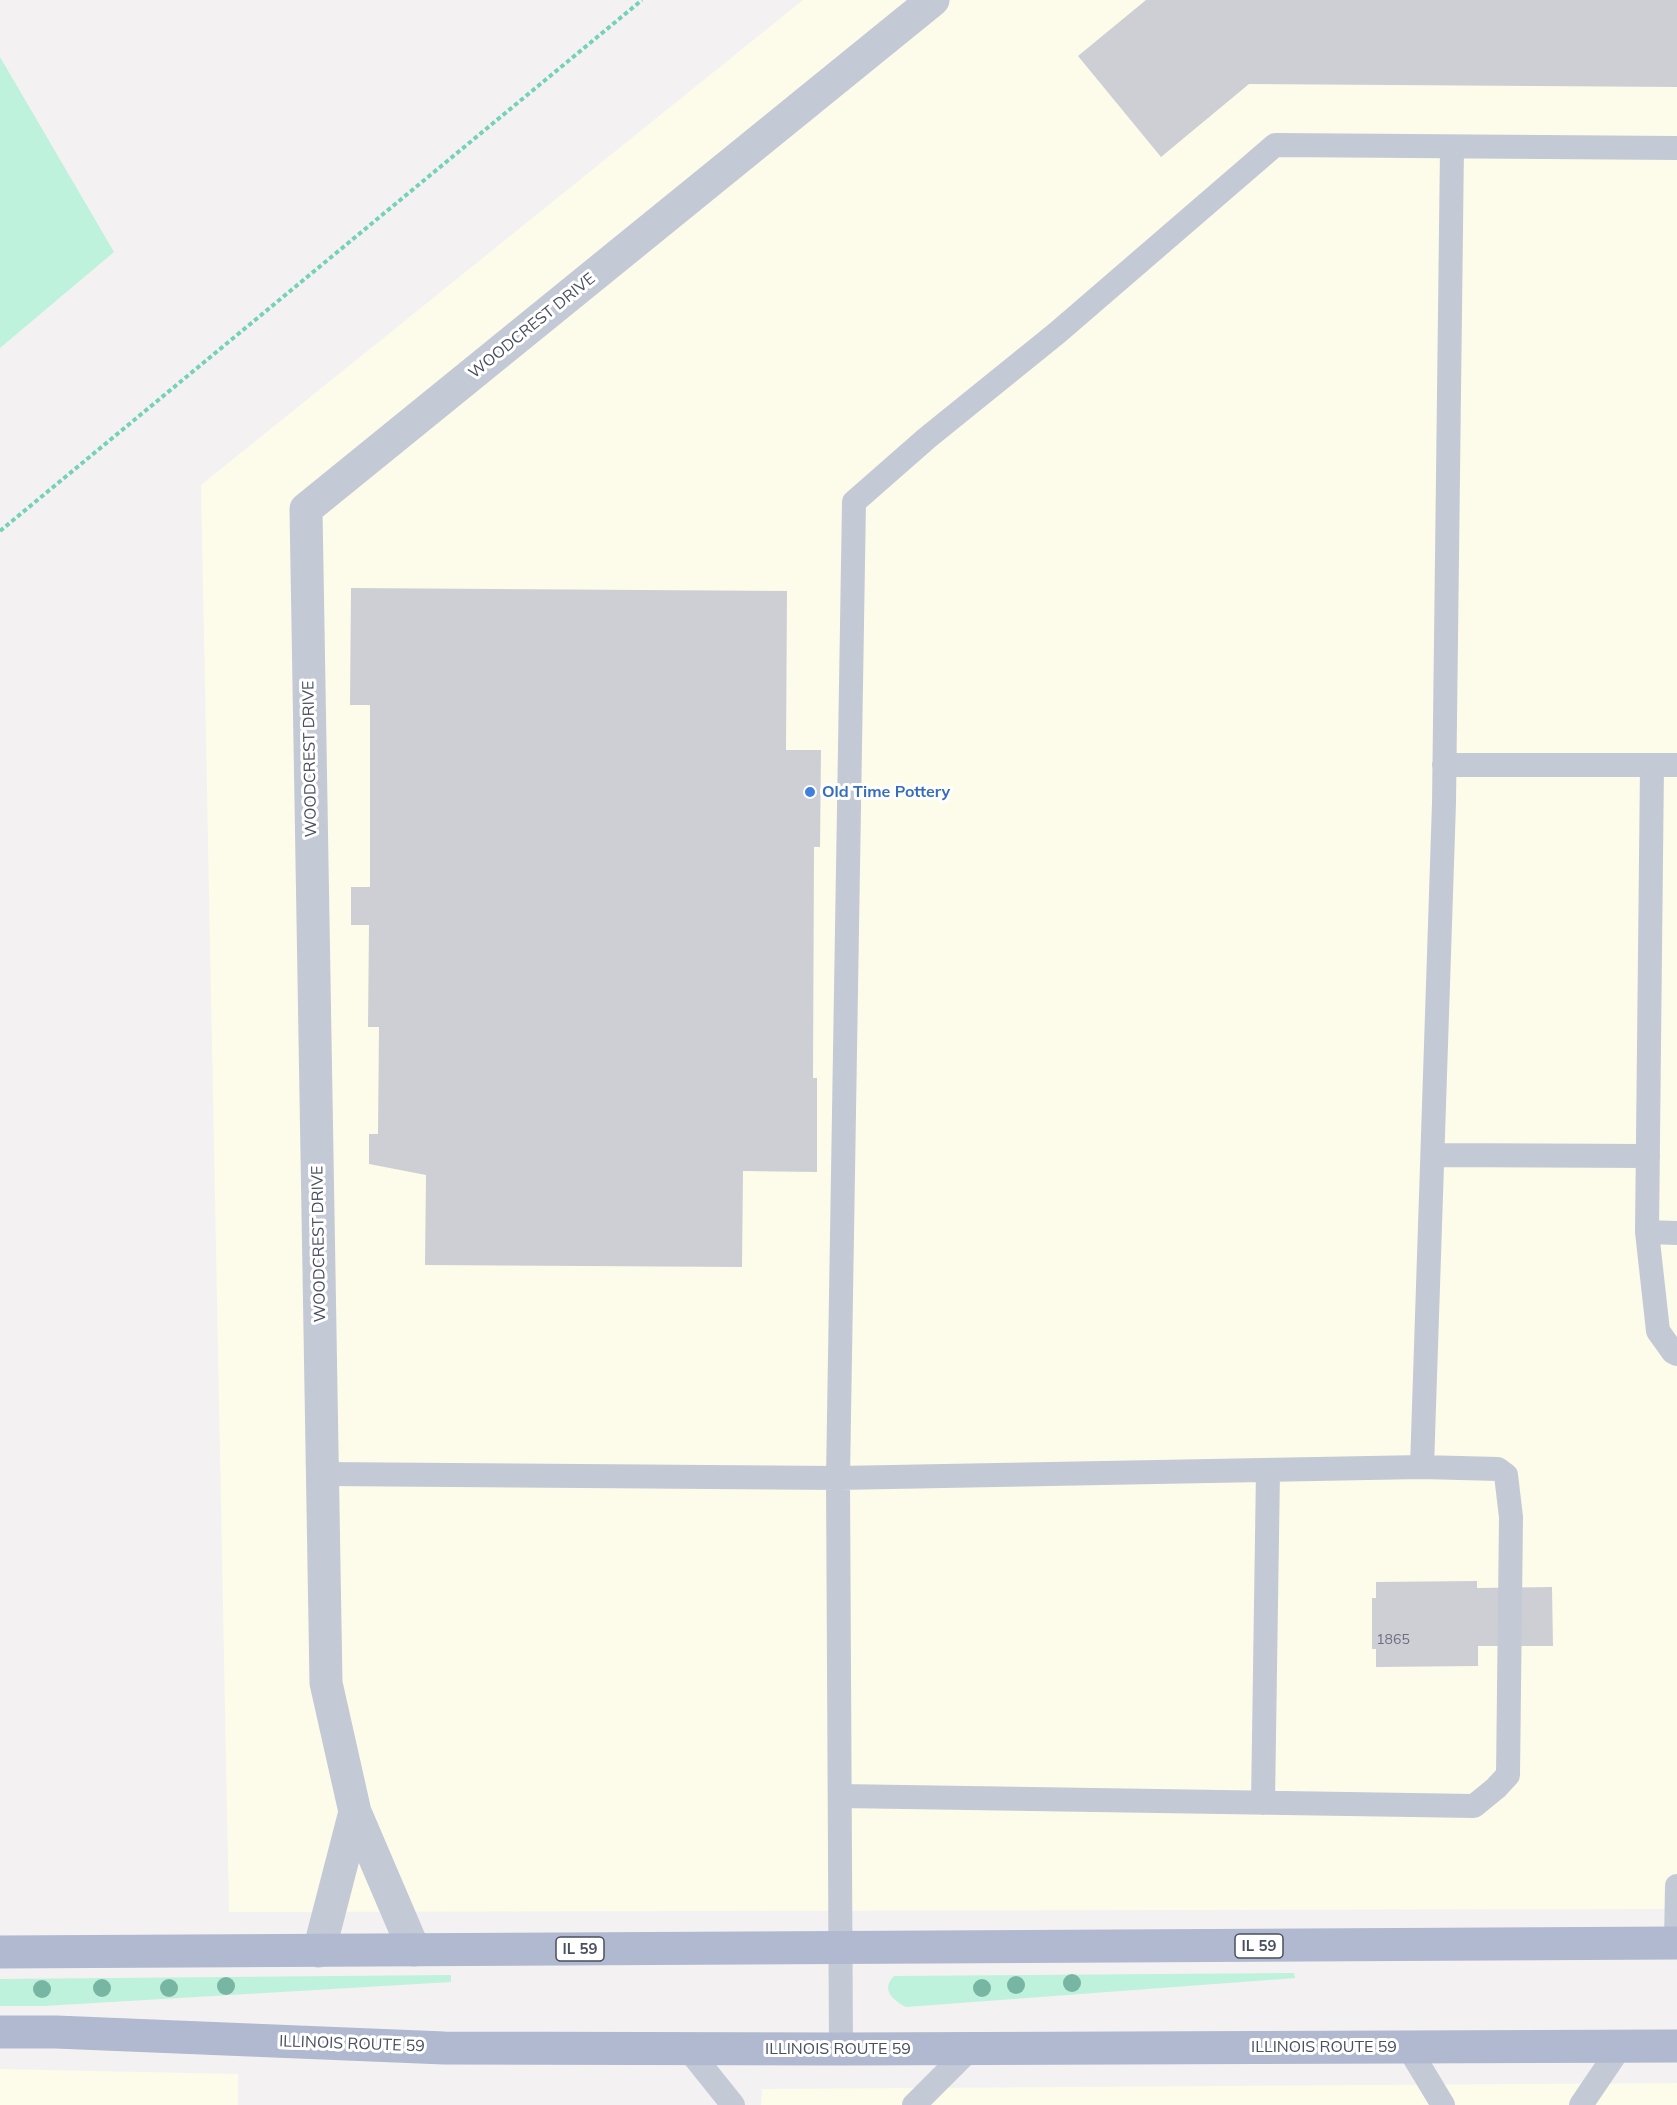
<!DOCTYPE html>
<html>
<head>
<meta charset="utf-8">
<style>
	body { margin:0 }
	canvas { display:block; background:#f3f1f1 }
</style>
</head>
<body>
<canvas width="1677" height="2105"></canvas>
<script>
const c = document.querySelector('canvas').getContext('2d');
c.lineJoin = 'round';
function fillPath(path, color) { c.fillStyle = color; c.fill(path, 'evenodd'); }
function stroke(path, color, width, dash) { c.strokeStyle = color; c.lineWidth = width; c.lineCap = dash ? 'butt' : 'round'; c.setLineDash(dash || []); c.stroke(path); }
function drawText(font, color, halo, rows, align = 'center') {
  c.font = font + ' Mulish,sans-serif'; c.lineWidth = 6; c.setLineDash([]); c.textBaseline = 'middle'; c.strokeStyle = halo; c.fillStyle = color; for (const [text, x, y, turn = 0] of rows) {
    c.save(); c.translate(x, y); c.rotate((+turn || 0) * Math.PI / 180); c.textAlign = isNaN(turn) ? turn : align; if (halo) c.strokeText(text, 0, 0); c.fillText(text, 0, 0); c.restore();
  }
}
const commercial = new Path2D(`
	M803 0H1677V1909L229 1912 201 485Z
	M0 2069 238 2074V2105H0Z
	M1677 2083V2105H761L762 2089Z`);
const green = new Path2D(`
	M0 57 114 252 0 348Z
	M1294 1973 1295 1978 906 2007C892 2000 881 1989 894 1976Z
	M451 1975V1982L43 2006H0V1979Z`);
const building = new Path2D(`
	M1146 0H1677V87L1249 84 1161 157 1078 56Z
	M351 588 787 591 786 750H821L820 847H814L813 1078H817V1172L743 1171 742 1267 425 1265 426 1175 369 1164V1134H378L379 1027H368L369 925H351V887H370V705H350Z
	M1477 1581V1588L1552 1587 1553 1646H1478V1666L1376 1667V1649H1372V1598H1376V1582Z`);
const path = new Path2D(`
	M0 531 642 0`);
const service = new Path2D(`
	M1444 765H1677
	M1652 765 1647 1232 1677 1233
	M1433 1155 1648 1156
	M1647 1232 1658 1331 1673 1352 1677 1354
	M323 1474 838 1478 1422 1467 1444 803 1452 147
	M841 1796 1474 1806 1496 1788 1508 1775 1511 1517 1506 1475 1498 1469 1422 1467
	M1263 1803 1268 1470
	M1676 1943 1677 1886
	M1408 2047 1443 2105
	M688 2049 733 2105
	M841 2049 838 1478 854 502 927 438 1057 333 1275 145 1677 148
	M914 2105 971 2048
	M1581 2105 1621 2046`);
const minor = new Path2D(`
	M414 1950 355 1812 326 1683 306 509 933 0
	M319 1951 355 1812`);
const primary = new Path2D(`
	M0 1952 1677 1943
	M0 2032H56L444 2048 841 2049 1677 2046`);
const trees = [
	[1072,1983],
	[1016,1985],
	[226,1986],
	[102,1988],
	[169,1988],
	[982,1988],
	[42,1989]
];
const markers = [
	[810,792,6,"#3f7fe0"]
];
const numberNames = [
	["1865",1393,1640]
];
const shields = [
	[1259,1946,48],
	[580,1949,48]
];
const shieldNames = [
	["IL 59",1259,1946],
	["IL 59",580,1949]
];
const streetNames = [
	["WOODCREST DRIVE",532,326,-39],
	["WOODCREST DRIVE",310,759,-91],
	["WOODCREST DRIVE",319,1244,-91],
	["ILLINOIS ROUTE 59",352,2044,2],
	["ILLINOIS ROUTE 59",1324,2047],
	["ILLINOIS ROUTE 59",838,2049]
];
const shopNames = [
	["Old Time Pottery",822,792]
];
fillPath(commercial, '#fdfceb');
fillPath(green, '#bef2dd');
fillPath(building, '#cdcfd5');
stroke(path, '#74d2b8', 4, [4.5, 3]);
stroke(service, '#c4c9d6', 24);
stroke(minor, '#c4c9d6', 33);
stroke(primary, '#b0b9d0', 33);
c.fillStyle = '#78b6a4';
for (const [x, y] of trees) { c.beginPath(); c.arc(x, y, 9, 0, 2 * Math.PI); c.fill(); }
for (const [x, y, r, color] of markers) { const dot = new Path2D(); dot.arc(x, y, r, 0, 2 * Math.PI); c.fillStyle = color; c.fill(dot); stroke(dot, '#fff', 2); }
drawText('14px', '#696f7c', null, numberNames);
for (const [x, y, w] of shields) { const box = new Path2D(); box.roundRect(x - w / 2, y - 12, w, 24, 4.5); c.fillStyle = '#fff'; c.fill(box); stroke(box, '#484f5f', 1.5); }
drawText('bold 15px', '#484f5f', null, shieldNames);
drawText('16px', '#484f5f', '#fff', streetNames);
drawText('bold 16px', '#366cbe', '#fff', shopNames, 'left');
</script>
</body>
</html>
